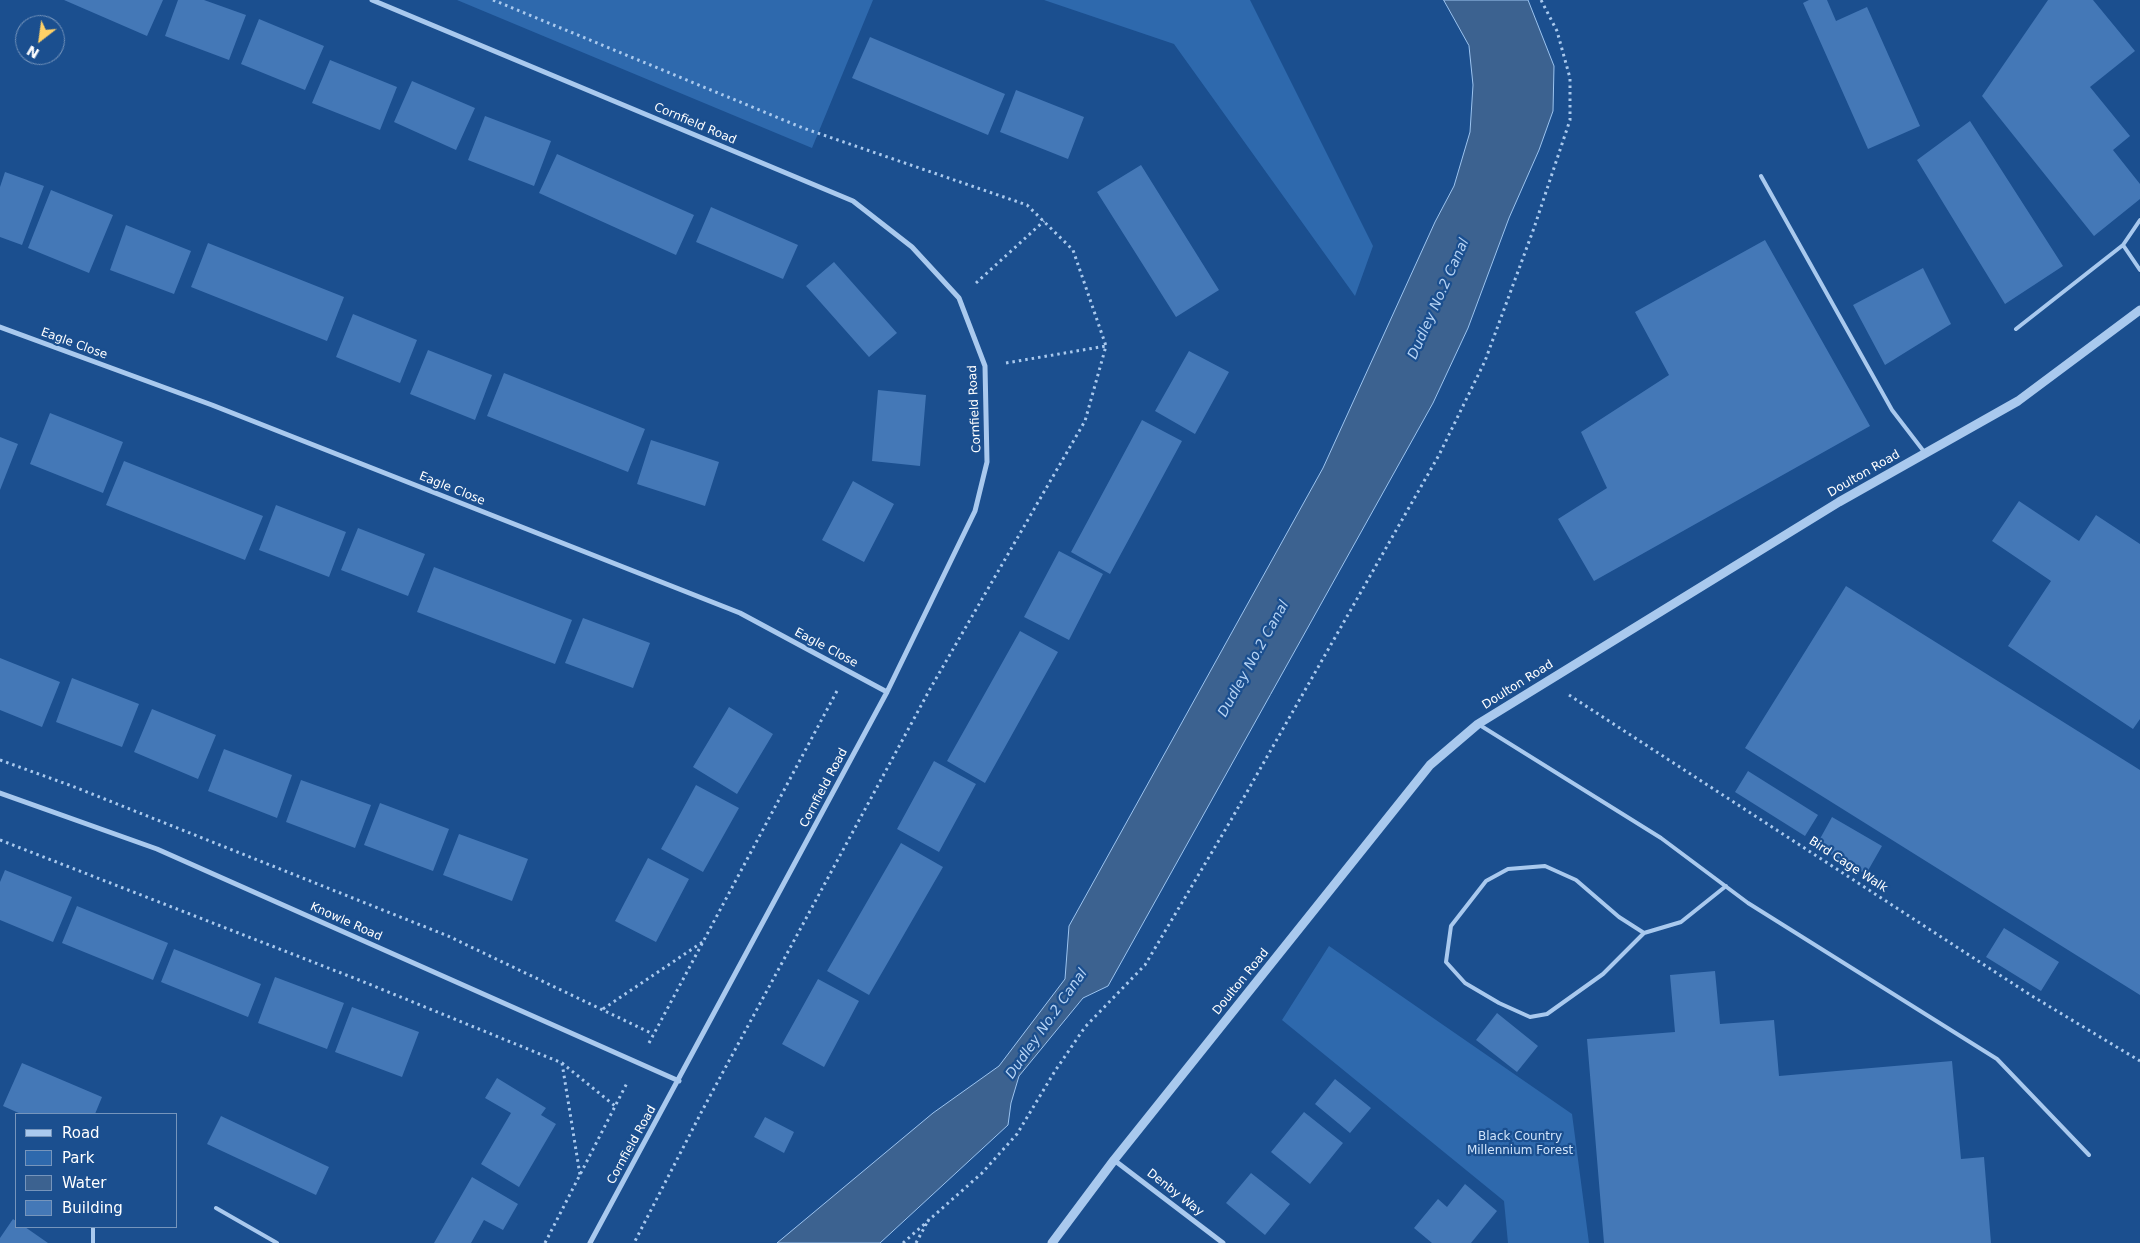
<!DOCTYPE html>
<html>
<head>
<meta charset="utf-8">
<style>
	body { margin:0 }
	#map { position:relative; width:2140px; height:1243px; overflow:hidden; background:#1b4f8f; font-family:"DejaVu Sans",sans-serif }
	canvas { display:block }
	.legend { position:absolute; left:15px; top:1113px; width:162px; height:115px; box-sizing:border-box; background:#1b4f8f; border:1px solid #7695bc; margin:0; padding:6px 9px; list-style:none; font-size:15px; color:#fff }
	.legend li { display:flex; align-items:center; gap:10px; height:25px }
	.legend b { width:25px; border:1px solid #7695bc }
	.north { position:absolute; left:15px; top:15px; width:50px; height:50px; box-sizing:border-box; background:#1b4f8f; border:1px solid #7695bc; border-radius:50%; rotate:210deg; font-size:14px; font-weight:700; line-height:20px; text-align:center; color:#fff }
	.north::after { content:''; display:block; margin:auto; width:18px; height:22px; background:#ffd166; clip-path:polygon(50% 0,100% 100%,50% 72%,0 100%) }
</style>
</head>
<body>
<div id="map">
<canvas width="2140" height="1243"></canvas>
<ul class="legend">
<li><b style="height:6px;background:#a9c9ee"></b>Road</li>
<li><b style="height:14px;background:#2e69ad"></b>Park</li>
<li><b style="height:14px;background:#3c6290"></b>Water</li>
<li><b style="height:14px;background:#4478b7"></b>Building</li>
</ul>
<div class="north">N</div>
</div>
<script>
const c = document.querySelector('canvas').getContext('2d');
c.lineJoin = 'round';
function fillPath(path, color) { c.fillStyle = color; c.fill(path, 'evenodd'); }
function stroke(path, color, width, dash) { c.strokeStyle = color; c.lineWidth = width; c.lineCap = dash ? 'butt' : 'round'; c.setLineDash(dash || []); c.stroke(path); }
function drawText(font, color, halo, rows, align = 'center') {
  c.font = font + ' "DejaVu Sans",sans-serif'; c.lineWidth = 4.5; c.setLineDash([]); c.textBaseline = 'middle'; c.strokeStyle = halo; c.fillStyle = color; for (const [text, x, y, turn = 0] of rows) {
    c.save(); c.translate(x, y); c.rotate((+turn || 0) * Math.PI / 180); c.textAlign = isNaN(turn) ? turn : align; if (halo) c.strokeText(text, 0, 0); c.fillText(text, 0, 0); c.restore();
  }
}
const green = new Path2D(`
	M457 0H873L812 148Z
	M1044 0H1250L1373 246 1355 296 1174 44Z
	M1329 946 1572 1114 1589 1243H1508L1504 1201 1282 1020Z`);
const water = new Path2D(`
	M1444 0H1528L1554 66 1553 111 1539 150 1509 218 1468 328 1433 403 1108 986 1083 998 1019 1076 1011 1103 1008 1125 880 1243H777L933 1113 999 1066 1065 979 1069 926 1323 468 1435 222 1454 186 1470 132 1473 85 1469 46Z`);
const building = new Path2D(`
	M64 0H163L147 36Z
	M178 0H204L246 15 229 60 165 36Z
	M1809 0H1827L1836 21 1867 7 1920 126 1868 149 1803 3Z
	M2048 0H2093L2135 51 2090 87 2130 136 2113 150 2140 184V199L2094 236 1982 96Z
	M259 19 324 46 305 90 241 64Z
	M870 37 1005 94 988 135 852 78Z
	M330 60 397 87 380 130 312 103Z
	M412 81 475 108 456 150 394 122Z
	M1016 90 1084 117 1068 159 1000 132Z
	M485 116 551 141 534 186 468 160Z
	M1970 121 2063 266 2005 304 1917 160Z
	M557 154 694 215 676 255 539 193Z
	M1141 165 1219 290 1176 317 1097 192Z
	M5 172 44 186 22 245 0 237V187Z
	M51 190 113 215 89 273 28 248Z
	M711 207 798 245 783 279 696 242Z
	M126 225 191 251 174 294 110 270Z
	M1765 240 1870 426 1594 581 1558 519 1607 488 1581 432 1669 375 1635 312Z
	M208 243 344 297 327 341 191 287Z
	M834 262 897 333 869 357 806 286Z
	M1923 268 1951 324 1885 365 1853 305Z
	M353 314 417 340 400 383 336 357Z
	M428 350 492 375 475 420 410 394Z
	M1189 351 1229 372 1195 434 1155 411Z
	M504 373 645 429 628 472 487 416Z
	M878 390 926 395 920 466 872 461Z
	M50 413 123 442 103 493 30 464Z
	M1142 420 1182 441 1110 574 1071 552Z
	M0 437 18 444 0 490Z
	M651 440 719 462 705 506 637 484Z
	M124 461 263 516 245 560 106 505Z
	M853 481 894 504 864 562 822 540Z
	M2019 501 2079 541 2096 515 2140 544V719L2133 729 2008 646 2051 581 1992 541Z
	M276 505 346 532 329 577 259 550Z
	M358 528 425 554 408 596 341 570Z
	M1059 551 1103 574 1069 640 1024 617Z
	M434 567 572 620 555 664 417 612Z
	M1846 586 2140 770V995L1745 748Z
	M583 618 650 643 633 688 565 663Z
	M1020 631 1058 652 985 783 947 761Z
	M0 658 60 682 42 727 0 710Z
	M72 678 139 704 122 747 56 722Z
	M729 707 773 734 737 794 693 767Z
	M152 709 216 735 198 779 134 752Z
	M224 749 292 775 277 818 208 791Z
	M934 761 976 784 939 852 897 829Z
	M1748 771 1818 815 1805 836 1735 792Z
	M301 780 371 805 355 848 286 822Z
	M696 785 739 808 703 872 661 849Z
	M380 803 449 829 433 871 364 845Z
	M1832 817 1882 846 1866 874 1816 846Z
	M459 834 528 859 512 901 443 875Z
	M901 843 943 867 869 995 827 971Z
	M648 858 689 879 656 942 615 921Z
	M5 870 72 897 53 942 0 920V882Z
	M77 906 168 943 153 980 62 943Z
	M2004 928 2059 962 2041 991 1986 957Z
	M174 949 261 984 248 1017 161 982Z
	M1715 971 1720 1024 1774 1020 1779 1076 1952 1061 1961 1159 1984 1157 1991 1243H1604L1587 1039 1675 1032 1670 975Z
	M275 977 344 1003 327 1049 258 1023Z
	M818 979 859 1001 824 1067 782 1044Z
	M352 1007 419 1032 402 1077 335 1052Z
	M1497 1013 1538 1046 1517 1072 1476 1040Z
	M22 1063 102 1097 95 1114H21L3 1106Z
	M497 1078 546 1108 541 1115 556 1124 519 1187 481 1164 511 1113 485 1098Z
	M1335 1079 1371 1108 1350 1133 1315 1104Z
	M1304 1112 1343 1143 1310 1184 1271 1152Z
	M221 1116 329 1167 316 1195 207 1144Z
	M765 1117 794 1132 784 1153 754 1137Z
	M1251 1173 1290 1204 1265 1235 1226 1203Z
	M472 1177 518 1204 503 1230 484 1220 471 1243H434Z
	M1465 1184 1497 1211 1471 1243H1432L1414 1228 1438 1199 1447 1207Z
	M13 1219 16 1221V1227H25L48 1243H0V1238Z`);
const path = new Path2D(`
	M493 0 803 128 1027 205 1073 250 1106 346 1085 421 930 689 703 1109 634 1243
	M976 283 1044 221
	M1006 363 1106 346
	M1569 695 2032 996 2140 1061
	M0 760 72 786 448 936 653 1034
	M0 840 359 980 562 1063 615 1106
	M603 1009 704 941
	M649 1043 838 689
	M562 1063 580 1175
	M545 1243 628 1081
	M903 1243 982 1173 1017 1134 1055 1071 1085 1027 1145 965 1231 820 1439 455 1485 361 1534 228 1570 120V78L1557 31 1541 0
	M916 1243 929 1219`);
const service = new Path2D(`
	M1761 176 1892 410 1925 453
	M2140 220 2123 245 2140 270
	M2016 329 2123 245
	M1478 724 1661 838 1748 903 1997 1059 2089 1155
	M1644 933 1619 917 1576 880 1545 866 1508 869 1486 881 1451 926 1446 962 1465 983 1499 1003 1530 1017 1547 1014 1603 974 1644 933 1681 922 1726 886
	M216 1208 277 1243
	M93 1243V1227`);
const minor = new Path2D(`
	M372 0 853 201 912 247 959 298 985 366 987 462 975 511 887 692 590 1243
	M0 327 212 405 740 613 887 692
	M0 793 157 849 679 1081
	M1114 1160 1223 1243`);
const tertiary = new Path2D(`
	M1052 1243 1114 1160 1430 765 1478 724 1839 502 2018 401 2140 310`);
const streetNames = [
	["Cornfield Road",695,124,23],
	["Eagle Close",74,344,20],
	["Cornfield Road",975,409,-93],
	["Doulton Road",1864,474,-30],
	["Eagle Close",452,489,22],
	["Eagle Close",826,648,28],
	["Doulton Road",1518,685,-32],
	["Cornfield Road",824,788,-62],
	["Bird Cage Walk",1848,865,33],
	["Knowle Road",346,922,24],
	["Doulton Road",1241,982,-51],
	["Cornfield Road",632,1145,-61],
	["Denby Way",1175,1193,38]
];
const parkNames = [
	["Black Country",1520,1137],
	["Millennium Forest",1520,1151]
];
const waterNames = [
	["Dudley No.2 Canal",1439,299,-66],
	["Dudley No.2 Canal",1254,659,-61],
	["Dudley No.2 Canal",1047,1024,-55]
];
fillPath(green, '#2e69ad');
fillPath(water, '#3c6290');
stroke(water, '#9cc4f0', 1);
fillPath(building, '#4478b7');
stroke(path, '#a9c9ee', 3, [2.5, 4]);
stroke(service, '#a9c9ee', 4);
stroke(minor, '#a9c9ee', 5);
stroke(tertiary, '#a9c9ee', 9);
drawText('12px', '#fff', '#1b4f8f', streetNames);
drawText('12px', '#cfe3fa', '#1b4f8f', parkNames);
drawText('italic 14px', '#b5d3f5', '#1b4f8f', waterNames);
</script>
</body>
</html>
